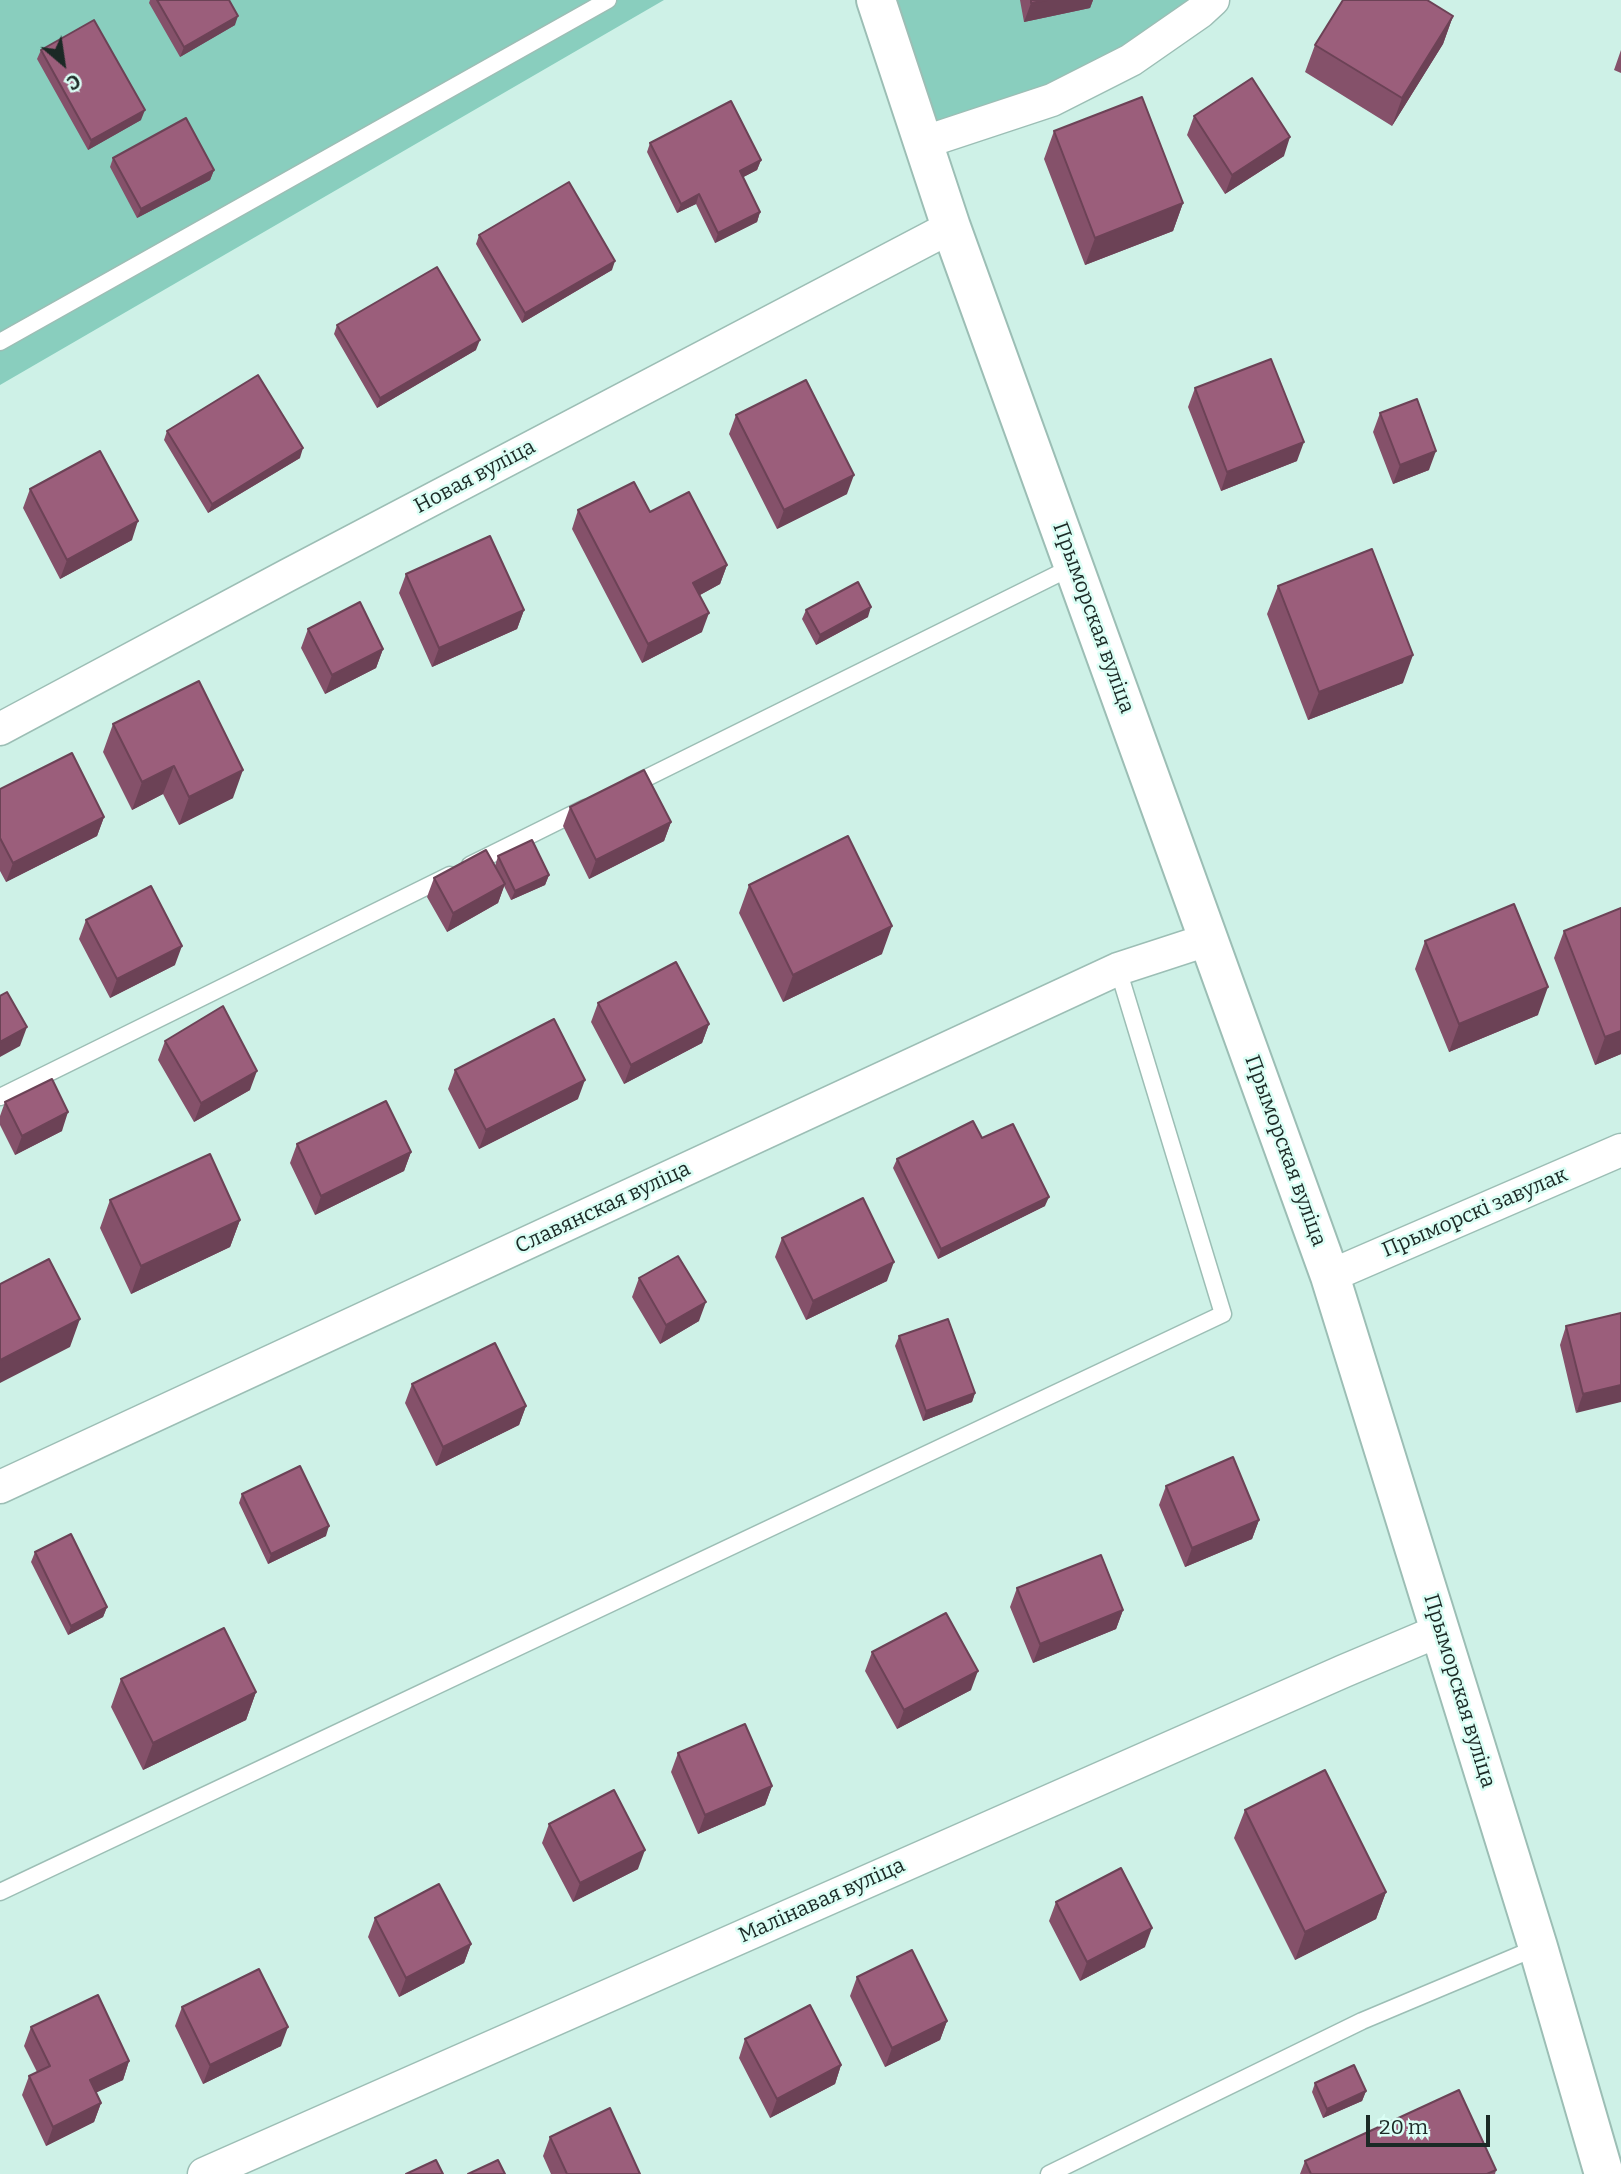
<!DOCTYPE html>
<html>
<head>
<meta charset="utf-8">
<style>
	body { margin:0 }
	#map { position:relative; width:1621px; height:2174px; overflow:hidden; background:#cef1e7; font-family:Bitter,serif }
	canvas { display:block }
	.north { position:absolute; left:28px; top:28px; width:70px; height:70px; -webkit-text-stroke:5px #dbfef5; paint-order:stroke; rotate:151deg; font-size:19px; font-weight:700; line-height:28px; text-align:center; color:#1b2925 }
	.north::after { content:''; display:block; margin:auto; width:24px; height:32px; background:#1b2925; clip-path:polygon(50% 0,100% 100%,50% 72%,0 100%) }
	.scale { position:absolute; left:1366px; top:2115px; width:124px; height:32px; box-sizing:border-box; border:4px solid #1b2925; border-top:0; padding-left:9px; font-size:21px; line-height:24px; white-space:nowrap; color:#1b2925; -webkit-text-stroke:5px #dbfef5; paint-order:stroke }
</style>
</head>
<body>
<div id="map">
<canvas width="1621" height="2174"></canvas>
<div class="north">С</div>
<div class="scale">20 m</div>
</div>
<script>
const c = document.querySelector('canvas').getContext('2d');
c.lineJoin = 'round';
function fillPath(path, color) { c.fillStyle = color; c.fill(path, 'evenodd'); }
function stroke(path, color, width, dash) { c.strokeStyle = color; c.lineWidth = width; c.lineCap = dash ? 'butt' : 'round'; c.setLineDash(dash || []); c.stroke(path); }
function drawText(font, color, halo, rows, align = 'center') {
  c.font = font + ' Bitter,serif'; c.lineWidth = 5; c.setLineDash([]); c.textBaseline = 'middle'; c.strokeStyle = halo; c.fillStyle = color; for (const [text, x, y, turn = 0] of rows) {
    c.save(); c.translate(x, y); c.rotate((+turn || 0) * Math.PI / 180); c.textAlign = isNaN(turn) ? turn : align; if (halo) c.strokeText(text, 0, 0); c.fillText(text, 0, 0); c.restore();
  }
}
const green = new Path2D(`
	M0 0H664L0 385Z
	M876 0H1213L1131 60 922 143Z`);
const lane = new Path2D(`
	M0 342 608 0
	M630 786 1074 566
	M470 865 585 808
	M0 1097 450 875
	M0 1892 1223 1314 1118 969
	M1049 2174 1362 2021 1538 1947`);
const street = new Path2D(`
	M922 143 1052 100 1131 60 1200 12 1213 0
	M0 729 288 575 951 227
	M1330 1276 1621 1150
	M0 1487 1118 969 1210 939
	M204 2174 1344 1671 1441 1630`);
const secondary = new Path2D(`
	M876 0 951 227 1330 1276 1538 1947 1604 2174`);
const wall = new Path2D(`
	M150 0H229L235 25 180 57 149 3Z
	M1020 0H1093L1090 8 1024 22Z
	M1453 16 1443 44 1392 126 1305 72 1315 45Z
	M41 50 141 120 88 150 37 59Z
	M1621 50V73L1614 70Z
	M1194 116 1284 156 1225 194 1187 135Z
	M1054 131 1183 203 1173 231 1085 265 1044 159Z
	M650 143 761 160 757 170 743 177 760 212 757 222 715 243 696 204 677 213 647 152Z
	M113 158 214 170 210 180 137 218 110 167Z
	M479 235 612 270 522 323 476 244Z
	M337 325 476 350 377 408 334 334Z
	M1195 388 1297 461 1221 491 1188 407Z
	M1380 413 1429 470 1393 484 1373 432Z
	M736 415 847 494 777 529 729 434Z
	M167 431 300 458 208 513 164 440Z
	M30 489 132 540 60 579 23 508Z
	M578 510 650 512 727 565 720 584 700 595 702 632 642 663 572 529Z
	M406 574 524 610 517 629 432 667 399 593Z
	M1278 586 1403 683 1308 720 1267 614Z
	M806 610 868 617 816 645 802 619Z
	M308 629 383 649 376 668 325 694 301 648Z
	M113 724 233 798 179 825 163 794 132 810 103 752Z
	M0 789 104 817 97 836 6 882 0 871Z
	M570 807 671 822 664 841 589 879 563 826Z
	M498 856 549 875 545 885 511 900 504 886 498 903 447 932 427 897 434 878 495 866Z
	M749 885 882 954 783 1002 739 913Z
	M86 920 175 965 110 998 79 939Z
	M1564 931 1621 1054 1595 1065 1554 958Z
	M1425 941 1538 1015 1449 1052 1415 969Z
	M598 1003 709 1024 702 1043 624 1084 591 1022Z
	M165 1041 250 1090 194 1122 158 1060Z
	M455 1070 578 1099 479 1149 448 1089Z
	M5 1102 62 1131 15 1155 0 1125V1116Z
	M297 1144 411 1152 404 1171 315 1215 290 1163Z
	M897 1159 1045 1206 938 1259 893 1168Z
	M110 1200 240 1220 230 1247 131 1294 100 1228Z
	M782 1238 887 1281 806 1320 775 1257Z
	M639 1278 699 1321 660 1344 632 1297Z
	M1621 1313 1576 1413 1560 1345 1566 1326Z
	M899 1336 975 1393 972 1402 923 1421 895 1346Z
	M412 1384 526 1406 519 1425 436 1466 405 1403Z
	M1166 1486 1259 1520 1252 1539 1185 1567 1159 1505Z
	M242 1494 326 1536 268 1564 239 1503Z
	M35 1552 107 1607 103 1617 68 1635 31 1562Z
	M1017 1588 1123 1610 1116 1629 1033 1663 1010 1607Z
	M872 1652 971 1690 897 1729 865 1671Z
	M121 1679 256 1692 246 1720 143 1770 111 1707Z
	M678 1753 772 1786 765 1805 698 1834 671 1772Z
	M1245 1810 1386 1892 1376 1919 1295 1960 1234 1838Z
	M549 1824 638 1869 573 1902 542 1843Z
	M1056 1902 1145 1947 1080 1981 1049 1921Z
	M375 1918 471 1944 464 1963 399 1997 368 1937Z
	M857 1977 947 2021 940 2040 885 2067 850 1996Z
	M182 2007 281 2046 203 2084 175 2026Z
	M31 2027 129 2061 123 2080 96 2092 101 2103 94 2122 46 2146 22 2095 29 2076 37 2072 24 2046Z
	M745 2039 841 2065 835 2084 770 2118 739 2058Z
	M1315 2083 1366 2091 1362 2101 1323 2118 1312 2092Z
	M550 2137 640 2174H551L543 2156Z
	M1305 2161 1496 2170 1495 2174H1300Z`);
const shadedWall = new Path2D(`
	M1047 0H1093L1090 8 1024 22 1031 3Z
	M238 16 235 25 180 57 184 47Z
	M1453 16 1443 44 1392 126 1402 98Z
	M145 110 141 120 88 150 91 140Z
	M1290 137 1284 156 1225 194 1232 175Z
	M761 160 757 170 736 181 740 171Z
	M214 170 210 180 137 218 141 209Z
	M699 194 696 204 677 213 681 204Z
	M1183 203 1173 231 1085 265 1095 238Z
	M760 212 757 222 715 243 718 233Z
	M615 261 612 270 522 323 525 313Z
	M480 340 476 350 377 408 380 398Z
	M1304 442 1297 461 1221 491 1227 472Z
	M303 448 300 458 208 513 212 504Z
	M1436 451 1429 470 1393 484 1400 465Z
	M854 475 847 494 777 529 784 510Z
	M138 521 132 540 60 579 67 560Z
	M727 565 720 584 687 602 693 583Z
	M871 607 868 617 816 645 820 635Z
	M524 610 517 629 432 667 439 648Z
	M709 613 702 632 642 663 648 644Z
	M383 649 376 668 325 694 332 675Z
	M1413 655 1403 683 1308 720 1319 692Z
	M174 766 163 794 132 810 142 782Z
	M243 770 233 798 179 825 189 797Z
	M104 817 97 836 6 882 13 863Z
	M671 822 664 841 589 879 596 860Z
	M549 875 545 885 511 900 515 891Z
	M505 884 498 903 447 932 453 913Z
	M892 926 882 954 783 1002 793 975Z
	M182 946 175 965 110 998 117 979Z
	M1548 987 1538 1015 1449 1052 1459 1024Z
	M709 1024 702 1043 624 1084 631 1065Z
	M27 1027 20 1046 0 1057V1042Z
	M1621 1031V1054L1595 1065 1605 1037Z
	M257 1071 250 1090 194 1122 201 1103Z
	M585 1080 578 1099 479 1149 486 1130Z
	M68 1112 62 1131 15 1155 22 1136Z
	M411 1152 404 1171 315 1215 321 1196Z
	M1049 1197 1045 1206 938 1259 941 1249Z
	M240 1220 230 1247 131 1294 141 1266Z
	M894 1262 887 1281 806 1320 813 1301Z
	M706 1302 699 1321 660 1344 666 1325Z
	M80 1319 70 1347 0 1383V1360Z
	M1621 1385V1402L1576 1413 1583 1394Z
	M975 1393 972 1402 923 1421 926 1411Z
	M526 1406 519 1425 436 1466 443 1447Z
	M1259 1520 1252 1539 1185 1567 1192 1548Z
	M329 1526 326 1536 268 1564 271 1554Z
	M107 1607 103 1617 68 1635 71 1626Z
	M1123 1610 1116 1629 1033 1663 1040 1644Z
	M978 1671 971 1690 897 1729 904 1710Z
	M256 1692 246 1720 143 1770 153 1743Z
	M772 1786 765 1805 698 1834 705 1815Z
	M645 1850 638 1869 573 1902 580 1883Z
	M1386 1892 1376 1919 1295 1960 1305 1932Z
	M1152 1928 1145 1947 1080 1981 1087 1962Z
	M471 1944 464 1963 399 1997 406 1978Z
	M947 2021 940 2040 885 2067 892 2048Z
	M288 2027 281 2046 203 2084 210 2065Z
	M129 2061 123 2080 83 2099 90 2080Z
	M841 2065 835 2084 770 2118 777 2099Z
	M1366 2091 1362 2101 1323 2118 1327 2109Z
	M101 2103 94 2122 46 2146 53 2127Z`);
const building = new Path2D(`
	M157 0H229L238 16 184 47Z
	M1031 0H1047L1031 3Z
	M1343 0H1427L1453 16 1402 98 1315 45Z
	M94 20 145 110 91 140 41 50Z
	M1252 78 1290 137 1232 175 1194 116Z
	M1142 97 1183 203 1095 238 1054 131Z
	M731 101 761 160 740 171 760 212 718 233 699 194 681 204 650 143Z
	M186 118 214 170 141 209 113 158Z
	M569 182 615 261 525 313 479 235Z
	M437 267 480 340 380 398 337 325Z
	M1271 359 1304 442 1227 472 1195 388Z
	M258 375 303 448 212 504 167 431Z
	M806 380 854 475 784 510 736 415Z
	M1417 399 1436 451 1400 465 1380 413Z
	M100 451 138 521 67 560 30 489Z
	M634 482 650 512 689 492 727 565 693 583 709 613 648 644 578 510Z
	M490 536 524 610 439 648 406 574Z
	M1372 549 1413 655 1319 692 1278 586Z
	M858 582 871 607 820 635 806 610Z
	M360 602 383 649 332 675 308 629Z
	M199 681 243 770 189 797 174 766 142 782 113 724Z
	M72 753 104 817 13 863 0 838V789Z
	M644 770 671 822 596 860 570 807Z
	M848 836 892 926 793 975 749 885Z
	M532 840 549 875 515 891 498 856Z
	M486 850 505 884 453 913 434 878Z
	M151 886 182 946 117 979 86 920Z
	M1514 904 1548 987 1459 1024 1425 941Z
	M1621 908V1031L1605 1037 1564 931Z
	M676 962 709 1024 631 1065 598 1003Z
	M7 992 27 1027 0 1042V996Z
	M223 1006 257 1071 201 1103 165 1041Z
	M554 1019 585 1080 486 1130 455 1070Z
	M52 1079 68 1112 22 1136 5 1102Z
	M386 1101 411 1152 321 1196 297 1144Z
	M973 1121 982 1138 1013 1124 1049 1197 941 1249 897 1159Z
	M210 1154 240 1220 141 1266 110 1200Z
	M863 1198 894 1262 813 1301 782 1238Z
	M678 1256 706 1302 666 1325 639 1278Z
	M49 1259 80 1319 0 1360V1284Z
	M1621 1313V1385L1583 1394 1566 1326Z
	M948 1319 975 1393 926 1411 899 1336Z
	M495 1343 526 1406 443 1447 412 1384Z
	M1233 1457 1259 1520 1192 1548 1166 1486Z
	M300 1466 329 1526 271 1554 242 1494Z
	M71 1534 107 1607 71 1626 35 1552Z
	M1101 1555 1123 1610 1040 1644 1017 1588Z
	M946 1613 978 1671 904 1710 872 1652Z
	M224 1628 256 1692 153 1743 121 1679Z
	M745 1724 772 1786 705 1815 678 1753Z
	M1325 1770 1386 1892 1305 1932 1245 1810Z
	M614 1790 645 1850 580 1883 549 1824Z
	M1121 1868 1152 1928 1087 1962 1056 1902Z
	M439 1884 471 1944 406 1978 375 1918Z
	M912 1950 947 2021 892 2048 857 1977Z
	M259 1969 288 2027 210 2065 182 2007Z
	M98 1995 129 2061 90 2080 101 2103 53 2127 29 2076 50 2066 31 2027Z
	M810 2005 841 2065 777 2099 745 2039Z
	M1354 2065 1366 2091 1327 2109 1315 2083Z
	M1459 2090 1496 2170 1487 2174H1311L1305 2161Z
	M610 2108 640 2174H567L550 2137Z
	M436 2160 443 2174H406Z
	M498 2160 505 2174H468Z`);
const streetNames = [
	["Новая вуліца",475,477,-28],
	["Прыморская вуліца",1093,618,70],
	["Прыморская вуліца",1285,1151,70],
	["Славянская вуліца",603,1208,-25],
	["Прыморскі завулак",1475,1213,-23],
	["Прыморская вуліца",1459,1691,73],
	["Малінавая вуліца",822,1901,-24]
];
fillPath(green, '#89cebe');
stroke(lane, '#9cbeb5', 19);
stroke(street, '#9cbeb5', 35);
stroke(secondary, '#9cbeb5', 42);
stroke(lane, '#fff', 16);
stroke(street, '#fff', 32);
stroke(secondary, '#fff', 38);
fillPath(wall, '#85516a');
fillPath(shadedWall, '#6c4256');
fillPath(building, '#9b5e7b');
stroke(building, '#6c4256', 2);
drawText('21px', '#1b2925', '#dbfef5', streetNames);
</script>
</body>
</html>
